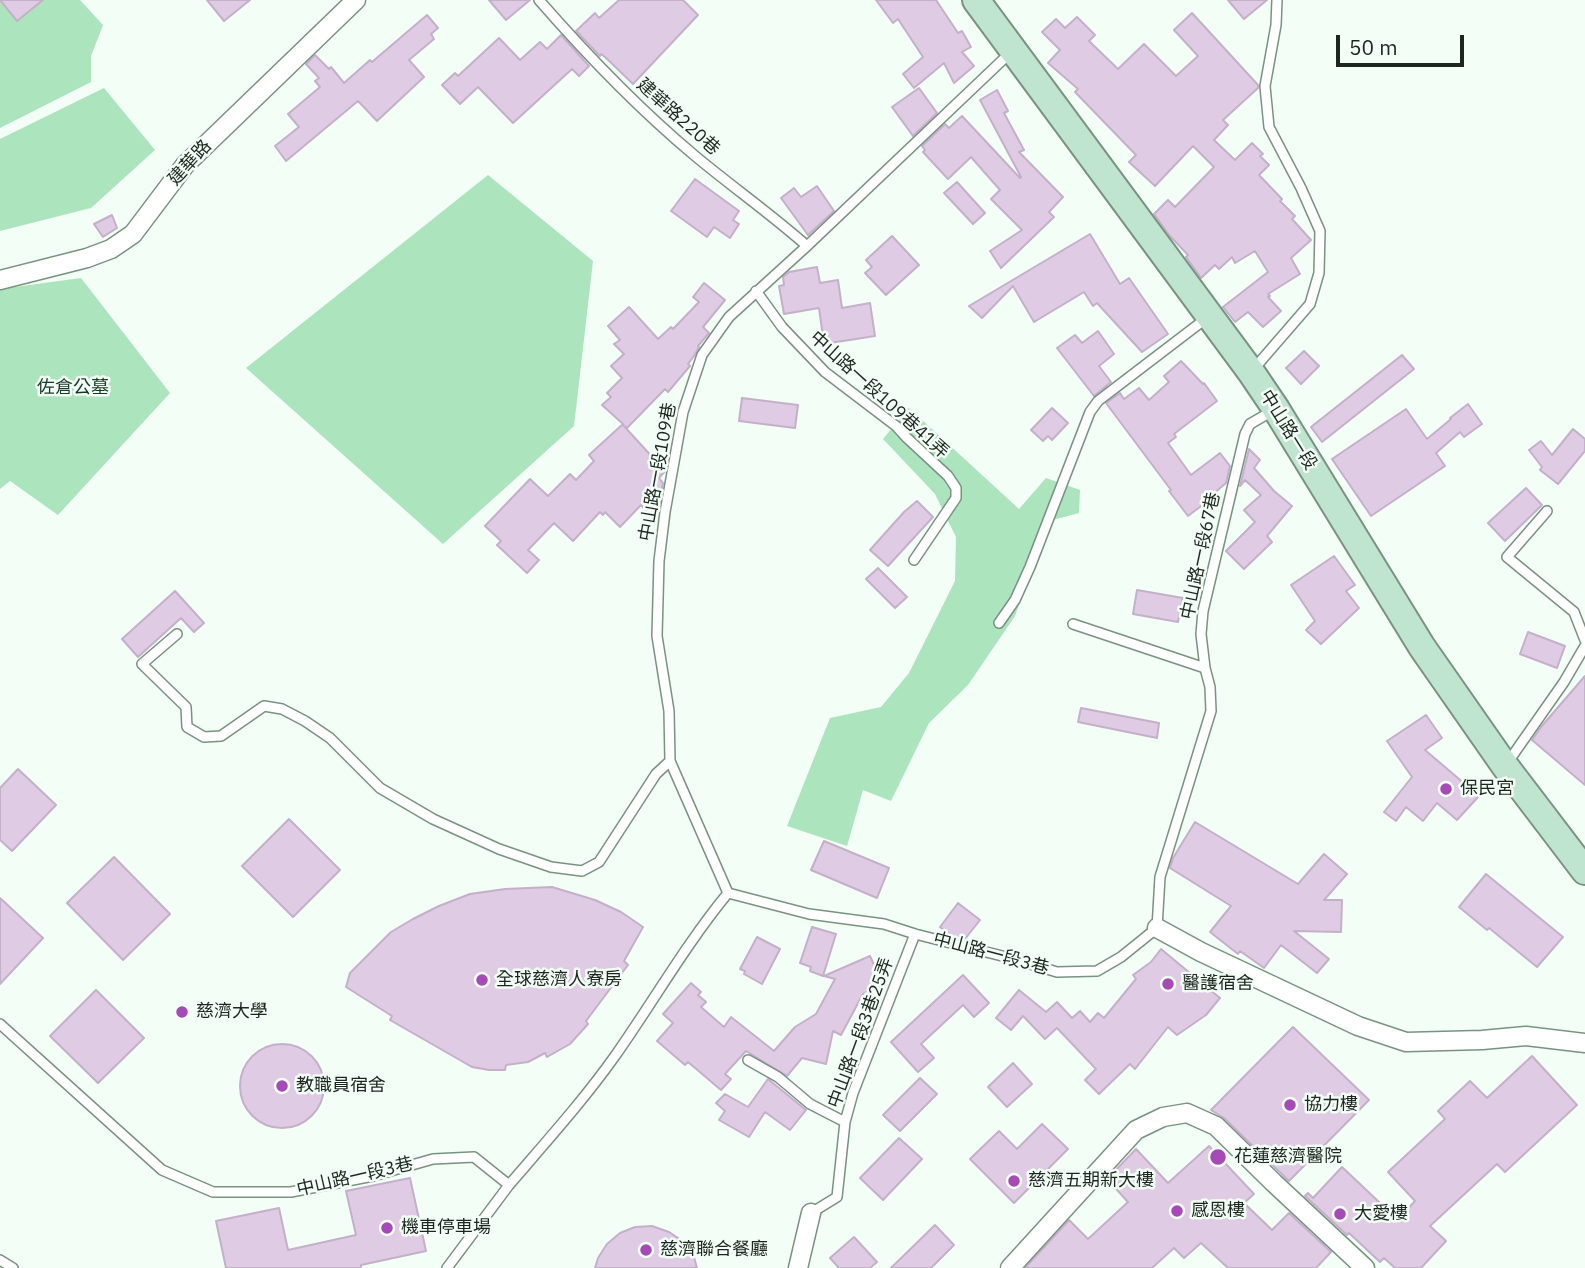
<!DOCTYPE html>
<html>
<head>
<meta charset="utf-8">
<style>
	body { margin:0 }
	#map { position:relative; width:1585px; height:1268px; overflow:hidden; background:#f2fef6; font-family:"IBM Plex Sans",sans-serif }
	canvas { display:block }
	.scale { position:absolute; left:1336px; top:35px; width:128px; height:32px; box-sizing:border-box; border:4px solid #1d2720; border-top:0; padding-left:9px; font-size:21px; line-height:24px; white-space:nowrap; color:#1d2720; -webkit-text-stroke:5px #f2fef6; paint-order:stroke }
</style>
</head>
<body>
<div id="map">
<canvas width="1585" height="1268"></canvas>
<div class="scale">50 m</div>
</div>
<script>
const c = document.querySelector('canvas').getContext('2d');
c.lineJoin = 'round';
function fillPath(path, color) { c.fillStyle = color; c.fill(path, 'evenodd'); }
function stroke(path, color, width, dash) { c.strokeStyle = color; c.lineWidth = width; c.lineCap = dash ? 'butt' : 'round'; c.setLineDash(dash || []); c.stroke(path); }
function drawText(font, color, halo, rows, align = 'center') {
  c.font = font + ' "IBM Plex Sans","Noto Sans TC",sans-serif'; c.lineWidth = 5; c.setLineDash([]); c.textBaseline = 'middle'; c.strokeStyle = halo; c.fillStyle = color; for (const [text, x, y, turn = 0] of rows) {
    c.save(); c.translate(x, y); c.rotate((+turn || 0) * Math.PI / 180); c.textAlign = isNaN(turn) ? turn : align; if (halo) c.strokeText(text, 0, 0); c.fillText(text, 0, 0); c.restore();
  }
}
const green = new Path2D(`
	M0 0H80L103 25 91 56V82L0 128Z
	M104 88 155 150 91 208 0 231V139Z
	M488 175 593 261 574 426 443 544 246 368Z
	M81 278 170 393 58 515 10 481 0 489V289Z
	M909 408 1019 509 1046 478 1080 490 1079 513 1049 521 1015 616 968 685 929 723 891 801 863 790 847 846 787 826 830 718 881 707 909 673 955 581 956 537 935 494 883 439Z`);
const building = new Path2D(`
	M0 0H43L17 21Z
	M207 0H250L224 21Z
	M489 0H530L506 20Z
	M619 0H683L698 15 633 84 605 57 601 54 600 56 576 31 595 13 599 18Z
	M876 0H936L958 33 962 31 971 47 962 52 974 66 954 83 944 63 914 88 903 74 923 57 898 19 893 23Z
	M1228 0H1267L1244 19Z
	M1192 13 1258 85V88L1223 120 1228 125 1214 140 1235 160 1252 143 1263 154 1260 156 1269 165 1259 175 1282 199 1280 201 1295 216 1292 219 1311 240 1291 258 1300 274 1268 294 1270 296 1268 297 1281 311 1263 327 1248 312 1235 322 1223 307 1268 272 1255 251 1235 263 1232 257 1219 269 1215 265 1201 278 1186 257 1188 255 1169 235 1154 214 1168 200 1175 207 1214 167 1193 146 1155 186 1129 162 1136 155 1075 92 1078 89 1048 63 1060 50 1042 32 1056 19 1065 28 1077 17 1095 35 1089 41 1118 69 1144 44 1176 76 1198 56 1174 30Z
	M427 15 438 28 431 34 434 39 409 60 424 77 377 121 358 101 286 161 275 146 299 127 288 114 320 87 315 81 319 78 306 64 315 55 329 69 331 67 344 83 370 60 372 62Z
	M561 35 589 66 579 76 572 69 513 123 478 87 460 104 442 85 455 73 458 76 499 38 520 60 540 42 547 49Z
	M919 88 937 113 913 136 892 107Z
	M997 90 1008 111 1004 113 1024 150 1019 152 1063 197 1049 212 1054 217 1001 268 990 251 1022 230 991 199 1000 190 971 157 948 179 923 152 925 150 922 146 945 124 949 128 962 116 1020 178 1021 177 980 100Z
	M695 179 739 211 733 220 739 224 730 238 714 227 707 237 671 211Z
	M957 182 985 213 973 224 944 193Z
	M817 186 834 211 808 235 781 198 794 188 801 197Z
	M112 215 117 228 103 237 94 224Z
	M1090 234 1120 284 1129 278 1168 334 1142 352 1097 303 1093 306 1084 292 1034 322 1013 286 982 318 969 306Z
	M892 236 919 265 886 295 865 273 872 267 866 260Z
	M817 267 820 283 838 280 842 308 870 303 875 336 824 344 819 308 784 314 779 286 784 285 783 277 789 272Z
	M704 283 725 300 703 327 709 333 698 346 699 347 694 356 688 364 690 366 668 392 665 389 627 428 623 425 665 471 659 478 663 483 661 494 656 498 660 502 659 505 649 514 641 505 620 527 605 512 603 515 600 512 573 541 554 523 528 550 539 560 527 573 497 545 501 541 485 526 530 479 548 496 570 474 576 480 594 461 589 455 623 424 602 405 611 397 607 393 622 378 611 366 624 354 614 344 620 340 608 326 629 307 658 339 671 327 673 329 699 302 693 297Z
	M1098 331 1114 354 1099 366 1111 382 1094 396 1057 348 1075 335 1082 343Z
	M1304 351 1319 366 1301 384 1286 368Z
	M1402 355 1414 369 1322 442 1311 427Z
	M1181 361 1203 384 1204 383 1217 401 1174 434 1176 437 1168 443 1191 475 1220 453 1230 466 1226 483 1212 495 1213 497 1188 516 1169 491 1171 490 1106 403 1120 393 1124 399 1139 388 1149 400 1169 382 1164 376Z
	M742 398 798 405 795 428 739 421Z
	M1468 404 1482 424 1464 437 1460 432 1436 453 1445 466 1371 516 1332 459 1406 409 1427 439 1451 419 1450 418Z
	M1052 408 1068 423 1052 440 1048 436 1043 441 1031 430Z
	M1573 429 1585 439V451L1558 484 1540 470 1542 467 1529 450 1541 441 1552 455Z
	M1249 449 1260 460 1254 468 1274 491 1292 506 1267 536 1272 542 1244 569 1226 551 1255 522 1244 510 1261 495 1245 480 1240 486Z
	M1526 488 1542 505 1505 541 1488 523Z
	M917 501 933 517 888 566 870 550 904 512Z
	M1334 556 1355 585 1346 591 1359 608 1321 644 1306 630 1315 621 1291 585Z
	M878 568 907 597 895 608 866 579Z
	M1137 590 1183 598 1178 622 1133 614Z
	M175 591 204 623 194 632 181 618 138 657 122 639Z
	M1528 632 1565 646 1557 668 1520 654Z
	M1585 676V785L1532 740 1541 727Z
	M1081 708 1159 723 1157 738 1078 722Z
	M1426 715 1442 738 1425 750 1479 796 1457 820 1437 803 1423 821 1406 807 1396 821 1384 812 1412 777 1387 741Z
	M18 769 56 805 12 851 0 840V788Z
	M289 819 340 870 293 917 242 866Z
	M1195 822 1298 884 1324 854 1347 874 1324 900H1342L1341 932 1294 931 1329 959 1317 973 1281 945 1264 968 1240 951 1238 954 1210 932 1231 906 1170 868 1173 858Z
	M824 841 889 868 877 898 811 870Z
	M114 857 170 914 123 960 67 903Z
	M1486 874 1563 937 1537 967 1489 928 1487 930 1459 907Z
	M552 887 595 900 621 912 643 927 624 961 628 965 586 1021 588 1024 570 1044 547 1057 545 1053 528 1062 506 1065 505 1070H489L472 1067 390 1020 392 1016 346 987 350 973 391 932 413 919 439 906 470 894 505 889Z
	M0 898 43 938 0 984Z
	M958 903 980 920 965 939 952 936 940 927Z
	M812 927 836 934 823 976 810 971 811 967 800 963Z
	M757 937 780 949 762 984 744 974 745 971 740 969Z
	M1161 949 1220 998 1206 1015 1177 1035 1168 1027 1135 1069 1130 1064 1099 1094 1085 1080 1096 1069 1057 1028 1045 1039 1023 1016 1011 1030 996 1018 1019 990 1046 1012 1057 1002 1072 1018 1080 1011 1090 1022 1098 1013 1104 1018 1136 979 1133 975 1151 962Z
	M870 956 883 985 863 994 841 1035 833 1031 826 1064 802 1058 787 1076 746 1051 725 1074 731 1079 721 1090 688 1062 685 1065 657 1041 673 1023 663 1014 691 983 701 992 698 995 706 1002 701 1007 724 1027 731 1017 774 1051 795 1027 816 1014 835 979 824 976Z
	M963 975 989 1003 974 1017 963 1005 921 1044 934 1058 918 1072 891 1042Z
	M96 990 144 1038 98 1083 50 1036Z
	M1293 1027 1369 1100 1289 1181 1224 1118 1211 1110Z
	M240 1086a42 42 0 1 1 84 0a42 42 0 1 1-84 0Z
	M1532 1056 1577 1105 1505 1172 1497 1164 1430 1226 1446 1241 1421 1268H1395L1384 1258 1380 1262 1349 1233 1347 1235 1305 1196 1308 1193 1313 1198 1342 1167 1398 1220 1415 1201 1388 1172 1445 1119 1438 1111 1470 1081 1487 1098Z
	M1013 1063 1032 1084 1007 1107 988 1087Z
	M920 1078 937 1094 900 1131 883 1115Z
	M768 1079 806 1110 790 1130 765 1112 749 1137 719 1120 725 1111 716 1103 725 1094 748 1107Z
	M1042 1124 1068 1149 1014 1203 970 1159 999 1131 1017 1149Z
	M899 1138 922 1159 883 1200 860 1178Z
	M1209 1146 1254 1194 1244 1203 1272 1230 1289 1213 1331 1252 1316 1268H1228L1201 1243 1184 1258 1174 1248 1152 1268H1025L1069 1220 1088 1239 1128 1202 1107 1179 1136 1149 1168 1183Z
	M410 1178 426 1251 361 1265V1268H226L216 1221 279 1208 288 1250 356 1235 346 1191Z
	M935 1225 954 1245 931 1268H891Z
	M652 1226 669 1232 684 1242 694 1257 697 1268H595L598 1258 607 1244 620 1233 635 1227Z
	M854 1237 877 1262 870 1268H839L830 1258Z`);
const lane = new Path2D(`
	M539 0C587 55 638 108 694 155 731 186 771 214 807 246
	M756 291 782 327 825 372 896 426 906 437 948 476 956 488V498L914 560
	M1252 371 1310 304 1319 273 1320 231 1301 188 1269 127 1265 86 1276 25 1277 0
	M1547 511 1507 557 1574 612 1585 640
	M999 623 1015 600 1030 567 1090 412 1098 401 1208 317
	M1073 624 1205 668
	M177 634 142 664 186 707 187 727 204 737 221 736 264 706 282 709 305 721 330 738 380 788 433 819 499 849 551 867 582 871 599 862 656 774 670 761
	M1508 762 1564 682 1585 646
	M728 893 809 914 884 924 915 934 1010 958 1057 972 1097 971 1121 957 1157 928 1160 877 1211 711 1210 687 1205 668 1201 634 1203 611 1245 434 1250 424 1274 410
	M728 893 670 761 669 711 657 636 659 561 665 512 683 412 702 355 729 317 807 246 1011 52
	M0 1024 162 1170 213 1192H291L373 1176 433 1159 474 1157 509 1185C545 1143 583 1101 615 1056 653 1002 686 944 728 893
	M748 1060 778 1077 810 1104 845 1122
	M811 1213 837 1197 845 1122 853 1093 915 934
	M0 1260 13 1268
	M447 1268 509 1185`);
const street = new Path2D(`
	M0 280 87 258 111 249 133 234 185 165 356 0
	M1157 928 1201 952 1358 1026 1406 1042 1482 1040 1526 1036 1585 1043
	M798 1268 811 1213
	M1010 1268 1136 1130 1163 1117 1187 1113 1216 1126 1274 1183 1365 1268`);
const secondary = new Path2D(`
	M976 0 1251 372 1276 409 1422 647 1505 766 1585 871`);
const markers = [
	[1446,789,7,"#a54ab6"],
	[482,980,7,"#a54ab6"],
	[1168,984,7,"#a54ab6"],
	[182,1012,7,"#a54ab6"],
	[282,1086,7,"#a54ab6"],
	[1290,1105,7,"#a54ab6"],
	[1218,1157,9,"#a54ab6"],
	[1014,1181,7,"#a54ab6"],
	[1177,1211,7,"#a54ab6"],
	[1340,1214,7,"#a54ab6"],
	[387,1228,7,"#a54ab6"],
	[646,1250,7,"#a54ab6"]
];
const streetNames = [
	["建華路220巷",678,117,42],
	["建華路",190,163,-48],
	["中山路一段109巷41弄",879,395,42],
	["中山路一段",1288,430,58],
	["中山路一段109巷",658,472,-80],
	["中山路一段67巷",1201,556,-78],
	["中山路一段3巷",991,954,15],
	["中山路一段3巷25弄",861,1033,-70],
	["中山路一段3巷",355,1177,-13]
];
const parkNames = [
	["佐倉公墓",73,388]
];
const poiNames = [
	["保民宮",1460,789],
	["全球慈濟人寮房",496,980],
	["醫護宿舍",1182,984],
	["慈濟大學",196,1012],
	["教職員宿舍",296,1086],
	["協力樓",1304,1105],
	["花蓮慈濟醫院",1234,1157],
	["慈濟五期新大樓",1028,1181],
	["感恩樓",1191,1211],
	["大愛樓",1354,1214],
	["機車停車場",401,1228],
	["慈濟聯合餐廳",660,1250]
];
fillPath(green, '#ace4be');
fillPath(building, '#e0cbe4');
stroke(building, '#c4b0c8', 2);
stroke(lane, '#799381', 12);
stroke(street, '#799381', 21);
stroke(secondary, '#799381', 30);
stroke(lane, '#fff', 9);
stroke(street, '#fff', 18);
stroke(secondary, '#bfe4d0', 26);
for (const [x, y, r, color] of markers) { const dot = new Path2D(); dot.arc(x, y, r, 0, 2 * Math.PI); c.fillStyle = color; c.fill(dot); stroke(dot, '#f2fef6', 2.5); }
drawText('18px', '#1d2720', '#f2fef6', streetNames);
drawText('18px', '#153a24', '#f2fef6', parkNames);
drawText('18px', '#1d2720', '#f2fef6', poiNames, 'left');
</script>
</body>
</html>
